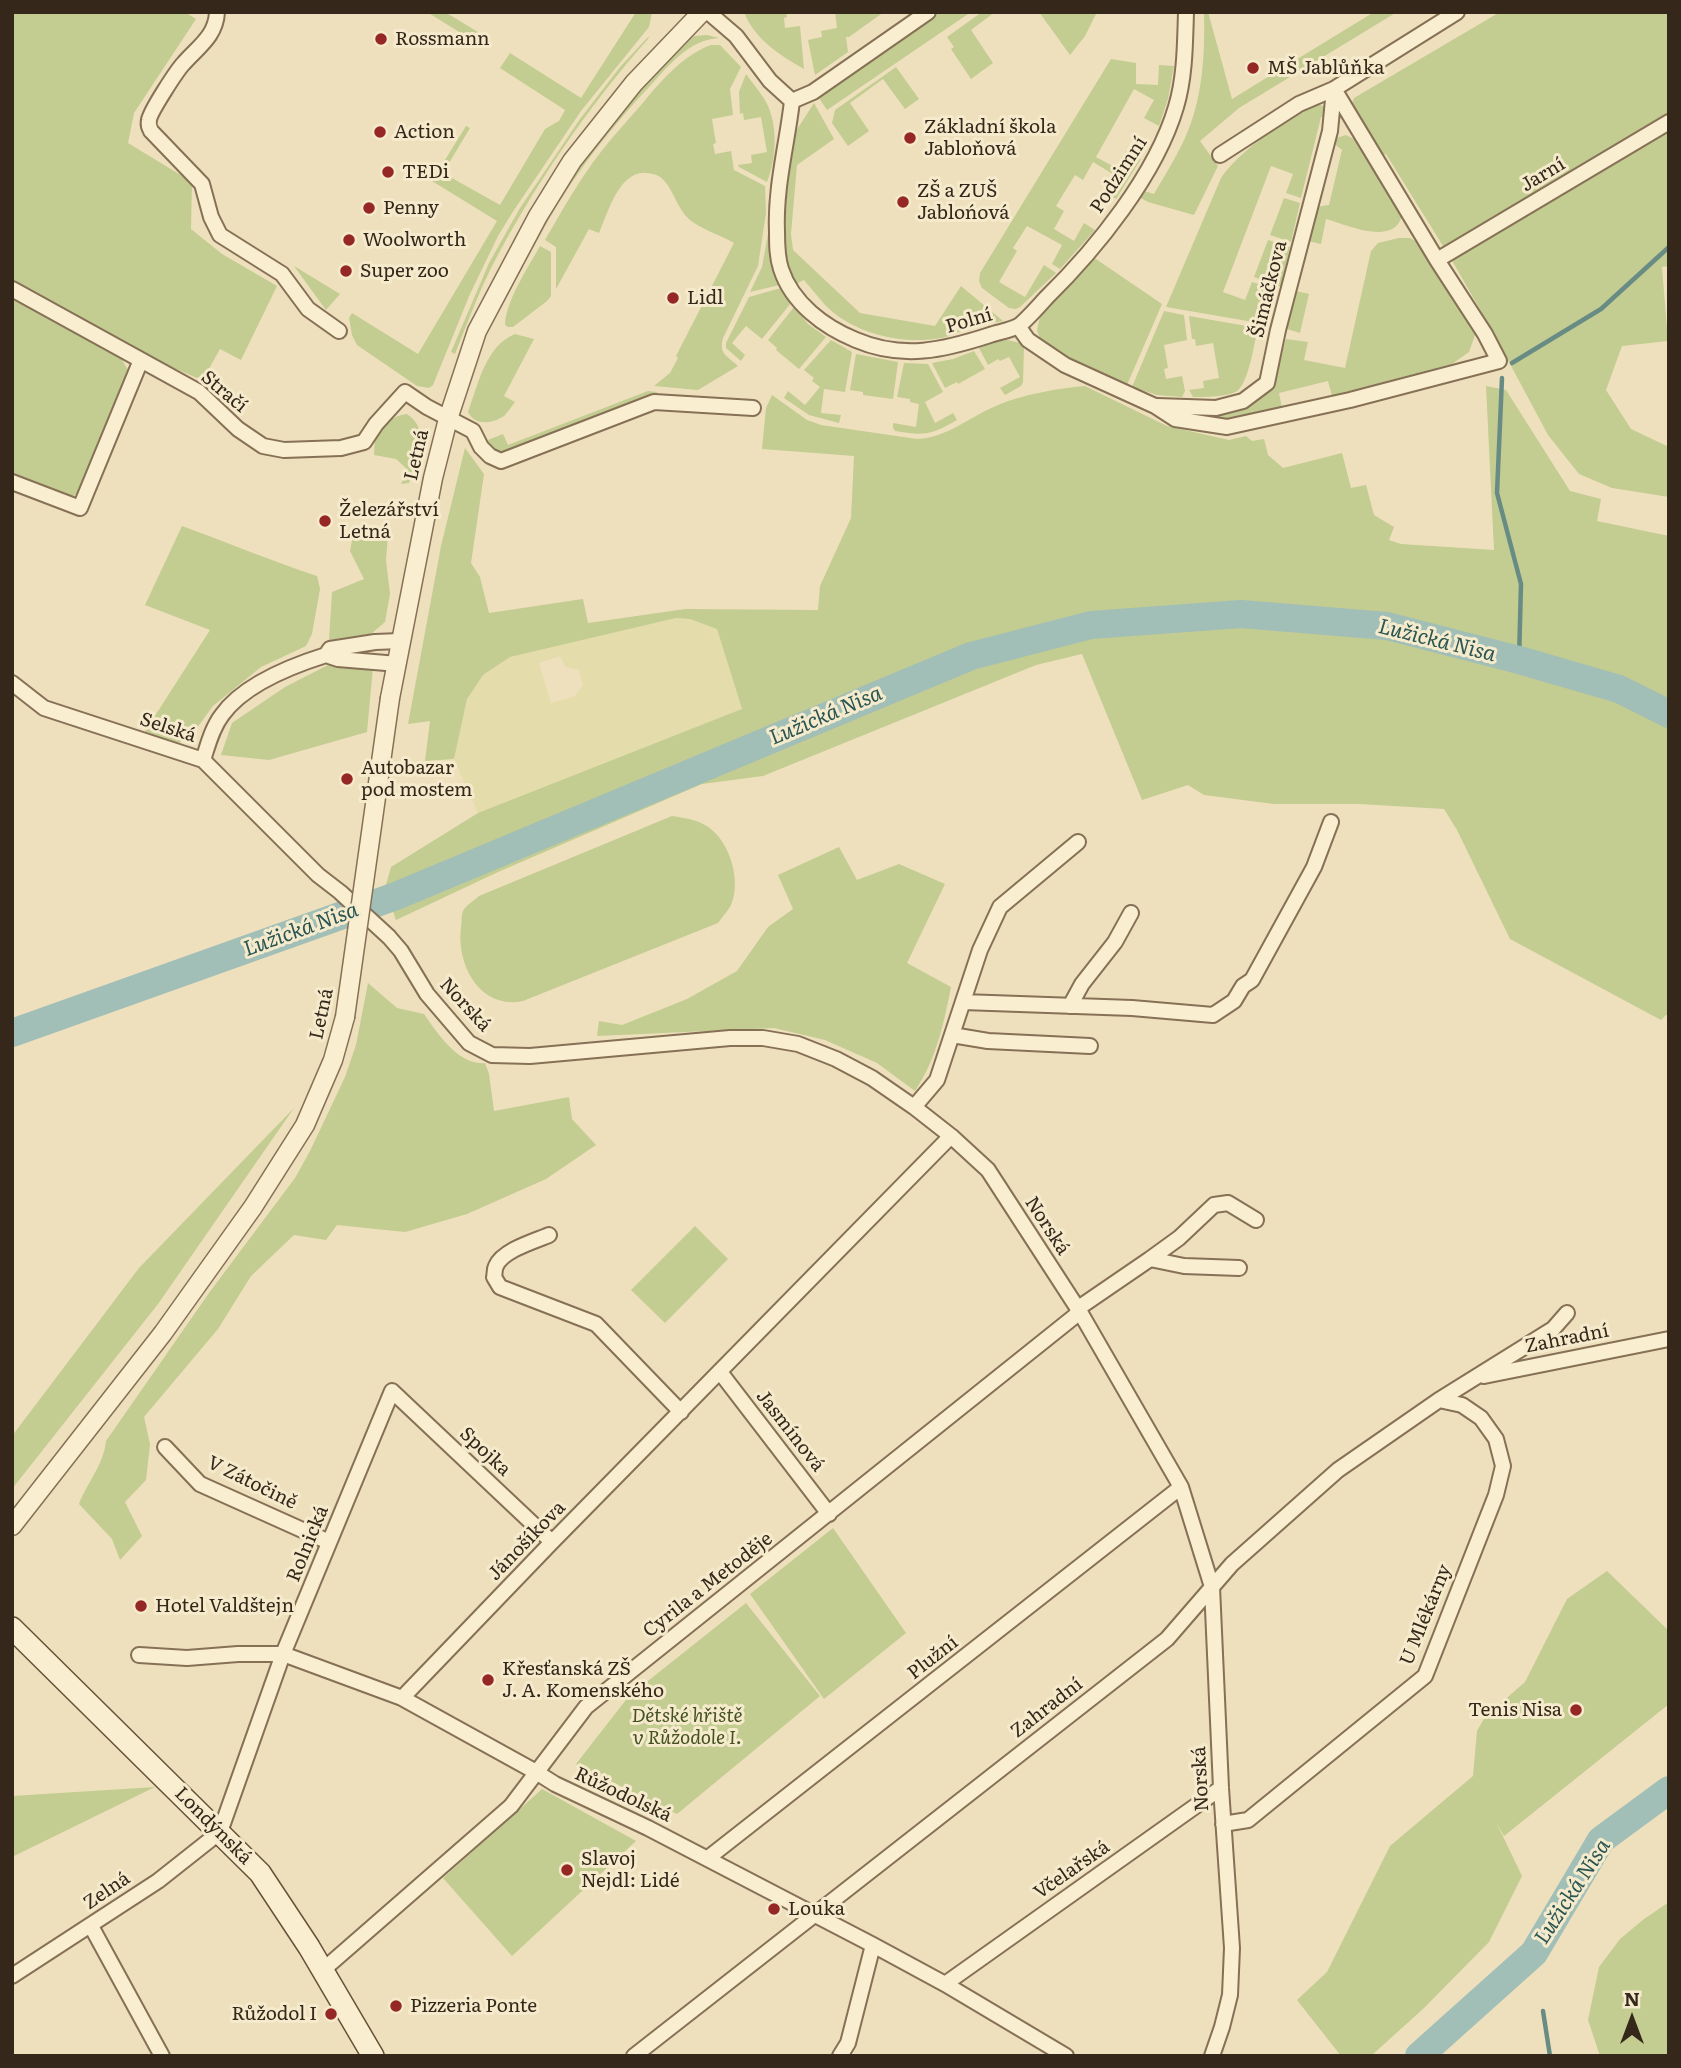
<!DOCTYPE html>
<html>
<head>
<meta charset="utf-8">
<style>
	body { margin:0 }
	#map { position:relative; width:1681px; height:2068px; overflow:hidden; background:#eee0bd; font-family:Literata,serif }
	canvas { display:block }
	.frame { position:absolute; inset:0; border:14px solid #35281b; pointer-events:none }
	.north { position:absolute; left:1597px; top:1984px; width:70px; height:70px; -webkit-text-stroke:5px #f5ebcc; paint-order:stroke; rotate:0deg; font-size:19px; font-weight:700; line-height:28px; text-align:center; color:#35281b }
	.north::after { content:''; display:block; margin:auto; width:24px; height:32px; background:#35281b; clip-path:polygon(50% 0,100% 100%,50% 72%,0 100%) }
</style>
</head>
<body>
<div id="map">
<canvas width="1681" height="2068"></canvas>
<div class="frame"></div>
<div class="north">N</div>
</div>
<script>
const c = document.querySelector('canvas').getContext('2d');
c.lineJoin = 'round';
function fillPath(path, color) { c.fillStyle = color; c.fill(path, 'evenodd'); }
function stroke(path, color, width, dash) { c.strokeStyle = color; c.lineWidth = width; c.lineCap = dash ? 'butt' : 'round'; c.setLineDash(dash || []); c.stroke(path); }
function drawText(font, color, halo, rows, align = 'center') {
  c.font = font + ' Literata,serif'; c.lineWidth = 6; c.setLineDash([]); c.textBaseline = 'middle'; c.strokeStyle = halo; c.fillStyle = color; for (const [text, x, y, turn = 0] of rows) {
    c.save(); c.translate(x, y); c.rotate((+turn || 0) * Math.PI / 180); c.textAlign = isNaN(turn) ? turn : align; if (halo) c.strokeText(text, 0, 0); c.fillText(text, 0, 0); c.restore();
  }
}
const farmland = new Path2D(`
	M676 618 690 619 717 629 742 710 478 813 454 759 467 699 483 675 510 657ZM560 656 565 667 579 670 583 685 574 697 551 703 539 663Z`);
const green = new Path2D(`
	M12 12H185L196 19 134 113 128 143 192 182 191 229 222 254 277 286 241 360 220 349 206 374 197 378 139 353 68 314 12 280Z
	M427 12H445L491 40 485 48Z
	M636 12H652L649 27 581 111 512 213 498 236 470 294 433 385 429 388 417 386 357 345 352 335 349 318 352 313 418 354 497 221 432 181 466 126 470 128 443 173 500 205 545 129 559 121 565 110 500 68 510 53 581 98Z
	M744 12H786L787 17 784 18 785 28 800 26 804 69C780 55 755 40 744 12Z
	M835 12H884L849 37H846L848 52 815 75 808 40 822 37 821 31 837 28Z
	M939 12H971L827 110 819 98Z
	M982 12H995L971 30 993 63 971 79 951 49 954 47 947 37Z
	M1039 12H1097L1085 36 1070 55Z
	M1204 12H1208L1232 99 1374 12H1397L1239 108 1200 141 1218 166 1194 215 1148 202 1137 196 1141 190 1154 194C1166 173 1179 153 1188 131 1203 94 1205 52 1204 12Z
	M1500 12H1669V113L1443 246 1386 154 1382 155 1351 106 1354 98Z
	M707 35 719 38C689 40 670 64 651 85 612 126 576 172 548 221 532 249 517 278 502 306L506 287 553 202 594 143 630 100 685 42 694 36Z
	M649 36 648 39C587 108 533 187 490 270 477 297 466 326 455 354L451 352 489 263 520 208 580 119 620 67Z
	M711 45H720L741 67 730 89 733 115 712 119 716 143 713 144 715 154 731 151 734 170 765 186 766 213 758 266 723 338C719 354 726 355 738 366L698 390 654 386 670 373 678 358 676 356 734 243C720 235 701 229 690 220 678 210 675 194 666 183 661 176 656 174 647 173 619 170 608 213 599 233L589 229 556 289V247L545 240C562 211 579 180 600 153 613 136 628 120 642 104 661 81 683 55 711 45Z
	M1111 59 1136 63V84L1158 85 1159 65 1174 66 1168 99 1159 126 1144 118 1154 100 1134 89 1096 157 1116 168 1126 151 1141 159 1116 199 1103 191 1113 174 1093 162 1083 180 1075 175 1056 206 1064 211 1054 229 1074 241 1084 223 1095 230 1060 269 1052 264 1062 245 1027 226 1013 248 1017 251 999 282 1025 297 1044 265 1056 273 1020 307 1016 309 1009 308 982 288 979 281 980 273Z
	M896 67 919 99 905 109 883 79 850 103 869 131 848 146 832 123 835 110Z
	M746 74C753 84 763 95 768 106 778 129 776 160 767 182L739 167 738 165 752 163 751 155 767 152 761 117 744 120 743 113 740 114 739 92Z
	M814 103 834 139 797 165 791 234 793 250 860 313 935 326 961 286 1003 321C995 323 985 324 977 326 965 328 954 336 941 338 901 345 854 334 825 305 818 297 811 288 804 280L794 285 786 260 782 231 790 156 796 131Z
	M1315 104 1324 106 1327 110 1325 117H1321L1301 198 1286 193 1293 174 1271 166 1223 292 1245 300 1252 282 1268 287 1259 323 1166 307 1221 178C1238 152 1287 118 1315 104Z
	M1669 130V266L1662 267 1668 341 1622 346 1606 390 1631 429 1669 447V497L1612 488 1579 474 1548 435 1494 334 1450 257Z
	M1346 135 1354 139 1359 145 1402 215C1395 247 1347 225 1326 219L1321 244 1308 241 1316 207 1329 205 1342 150 1332 142 1333 139Z
	M1284 198 1300 203 1291 242 1270 235Z
	M770 232 774 274 779 285 750 292 762 267 768 234Z
	M1399 238H1410L1417 242 1475 335 1469 352 1452 364 1332 396 1328 381 1279 393 1282 408 1264 414 1219 421 1177 414 1266 390 1276 374 1286 339 1308 342 1304 360 1345 368 1371 251 1378 243Z
	M1268 240 1290 247 1281 287 1254 277Z
	M540 246 551 252V296L547 301 513 327H508L505 325C506 300 528 268 540 246Z
	M1093 257 1162 304 1127 385 1082 363 1080 364 1053 348 1040 338 1037 331 1038 325 1040 317Z
	M294 266 340 294 326 310Z
	M781 288 791 303 762 339 746 326 732 343 745 355 741 361 726 348V343L749 297Z
	M1296 291 1309 294 1300 333 1287 329Z
	M12 295 63 327 121 358 128 370 127 377 83 489 71 498 12 476Z
	M794 307 808 324 826 337 799 369 776 350 777 348 768 340Z
	M1164 311 1184 315 1187 340 1164 345 1168 368 1164 369 1166 379 1182 376 1185 391 1182 397 1157 395 1132 387Z
	M1189 316 1258 328C1254 343 1249 382 1237 391 1229 397 1203 397 1193 397L1189 390 1204 388 1203 381 1219 378 1213 343 1196 346 1195 339H1192Z
	M515 334 534 339 504 396 515 402C511 407 508 412 504 416 492 424 475 426 468 412 478 385 486 345 515 334Z
	M831 340 852 352 845 392 824 389 821 413 841 415 839 423 809 415 784 398 788 391 805 405 820 387 812 381 814 378 804 370Z
	M1008 340 1020 343 1024 347 1023 382 1021 386 1005 395 1000 388 1020 377 1009 357 1000 361 998 359 988 365 979 348 997 341Z
	M974 351 985 369 958 384 957 382 945 388 932 363 953 359Z
	M856 354 898 362 893 399 863 395V392L850 390Z
	M904 363 928 364 943 392 925 402 935 423 953 413 957 420C931 435 925 436 895 431L893 428V423L916 427 919 404 910 402V399L897 397Z
	M1085 386 1167 426 1229 440 1246 436 1252 441 1264 439 1268 455 1283 468 1342 453 1351 488 1366 485 1374 515 1394 527 1389 540 1401 544 1494 550 1486 386 1506 390 1570 491 1601 499 1597 521 1669 536V1015H1666L1661 1020 1510 939 1457 830 1444 809 1360 804H1274L1204 795 1188 785 1142 800 1082 654 1036 665 763 776 702 784 498 872 396 920 385 888 391 867 478 813 742 709 717 629 690 619 676 618 510 657 483 675 467 699 454 759 425 761 430 721 408 724 441 546 465 448 484 474 471 563 480 577 489 613 583 599 588 623 685 609 818 610 820 586 851 518 854 456 762 449 766 408 772 395 807 420 821 425 917 439C947 438 969 417 996 406 1020 395 1059 388 1085 386Z
	M648 391 657 392 656 395 646 397 640 403 508 452H499L483 442 503 434 508 445Z
	M407 414C432 430 416 461 409 483L401 484 408 470 396 459 374 455 375 435C384 424 392 416 407 414Z
	M182 526C227 542 271 561 317 576L320 589 312 634 306 646 261 667 213 706 194 732 179 743 144 733 210 630 145 605Z
	M354 530 388 534 386 560 390 594 385 622 371 634 329 640 332 592 364 579 350 551Z
	M328 665 373 667 367 732 269 760 221 755 232 723 285 687Z
	M672 816C686 818 701 820 712 830 731 846 741 882 731 905 728 911 722 917 718 923L523 1001C480 1010 456 965 461 927 462 923 461 915 463 911 466 905 475 900 479 896Z
	M839 847 857 880 899 864 945 884 907 963 951 987C944 1023 936 1060 915 1091L877 1063 825 1040 774 1028 597 1036 599 1021 622 1025 687 999 737 971 768 927 793 909 778 875Z
	M368 983 397 1008 424 1014C437 1033 459 1066 485 1063L489 1074 494 1111 569 1097 572 1119 596 1145 546 1179 467 1214 405 1232 337 1225 326 1240 294 1235 251 1276 218 1329 144 1417 150 1444 146 1480 125 1502 142 1536 120 1560 112 1539 79 1504C87 1483 104 1464 106 1441L209 1293 295 1178 310 1151 345 1077 356 1045Z
	M294 1108 158 1304 12 1489V1436L139 1268Z
	M695 1226 728 1259 665 1323 631 1290Z
	M833 1528 906 1633 824 1699 750 1594Z
	M1607 1571 1669 1631V1704L1504 1836 1496 1822 1522 1876 1489 1942 1424 2008 1371 2056H1341L1297 2000 1327 1972 1390 1846 1473 1776 1477 1731 1485 1717 1525 1682 1567 1599Z
	M746 1603 820 1696 677 1814 576 1764 629 1696Z
	M155 1787 12 1857V1796Z
	M542 1789 636 1841 512 1956 443 1878Z
	M1669 1902V2056H1600L1588 2020 1599 1967 1620 1939 1644 1919Z`);
const stream = new Path2D(`
	M1512 363 1601 309 1669 247
	M1502 378 1497 493 1521 584 1519 660
	M1543 2011 1550 2056`);
const river = new Path2D(`
	M12 1033 396 896 971 656 1091 625 1241 614 1387 626 1519 660 1619 689 1669 714
	M1419 2056 1534 1953 1601 1840 1669 1790`);
const minor = new Path2D(`
	M217 12C216 36 198 47 184 63 177 70 150 112 149 120 148 125 149 127 151 131L202 184 211 217 220 235 282 274 308 309 339 331
	M708 12 736 36 770 81 792 101
	M792 101C787 145 775 187 777 232 777 245 777 257 781 269 792 303 824 327 856 340 903 360 944 350 990 335 999 332 1012 330 1020 325 1029 317 1038 307 1046 298 1096 249 1156 175 1176 107 1185 77 1185 44 1186 12
	M792 101 813 92 928 12
	M1220 155 1299 104 1334 89 1457 12
	M1437 260 1669 122
	M12 289 199 392 238 429 263 446 284 450 341 448 364 442 376 424 405 392 427 407 473 431 481 447 490 456 501 461 654 402 753 408
	M1018 326 1028 340 1065 365 1155 406 1175 419 1227 427 1350 400 1499 361 1485 334 1437 260 1334 89
	M1157 406 1216 408 1243 401 1267 383 1278 330 1330 131 1334 89
	M12 482 80 508 141 360
	M326 655 338 659 398 664
	M12 683 44 708 203 760 318 875 340 892 389 937 401 951 427 994 469 1043 492 1055 530 1056 730 1038H763L798 1044 836 1059 872 1078 914 1107 951 1136 988 1170 1080 1312 1181 1487 1212 1587 1221 1788 1232 1948 1230 1995 1222 2027 1212 2056
	M203 760C208 745 212 728 222 715 244 684 291 666 326 655L330 649 375 642 400 641
	M963 1002 1132 1008 1213 1015 1234 1001 1243 986 1252 980 1314 867 1331 822
	M1070 1006 1082 984 1115 942 1131 913
	M952 1035 988 1041 1090 1046
	M914 1107 937 1080 980 950 1000 907 1078 842
	M549 1235C535 1241 503 1250 496 1266 494 1270 495 1274 494 1277L500 1287 596 1324 681 1412
	M1150 1259 1179 1238 1214 1205 1228 1203 1256 1220
	M1077 1309 1150 1259 1184 1266 1239 1268
	M720 1372 829 1514
	M1484 1376 1669 1339
	M165 1447 200 1484 329 1542
	M139 1655 187 1658 238 1654H283L402 1698 536 1772 555 1784 648 1828 873 1945 945 1984 1066 2056
	M402 1698 552 1542 951 1136
	M1223 1824 1248 1820 1425 1676 1496 1495 1503 1466 1496 1439 1481 1418 1462 1405 1439 1400
	M708 1858 1181 1487
	M91 1926 162 2056
	M323 1970 511 1806 586 1707 1080 1312
	M12 1976 158 1881 220 1832 283 1654 392 1391 552 1542
	M945 1984 1221 1788
	M634 2056 1167 1639 1232 1564 1338 1470 1439 1400 1553 1329 1567 1313
	M840 2056 848 2043 873 1945`);
const tertiary = new Path2D(`
	M390 698 433 478 448 419 477 331 538 216 572 161 634 83 702 12
	M12 1526 163 1333 253 1207 305 1125 333 1060 345 1017`);
const secondary = new Path2D(`
	M12 1628 260 1873 309 1947 373 2056`);
const tertiaryBridge = new Path2D(`
	M345 1017 390 698`);
const markers = [
	[381,39,7,"#952725"],
	[1253,68,7,"#952725"],
	[380,132,7,"#952725"],
	[910,138,7,"#952725"],
	[388,172,7,"#952725"],
	[903,202,7,"#952725"],
	[369,208,7,"#952725"],
	[349,240,7,"#952725"],
	[346,271,7,"#952725"],
	[673,298,7,"#952725"],
	[325,521,7,"#952725"],
	[347,779,7,"#952725"],
	[141,1606,7,"#952725"],
	[488,1680,7,"#952725"],
	[1576,1710,7,"#952725"],
	[567,1870,7,"#952725"],
	[774,1909,7,"#952725"],
	[396,2006,7,"#952725"],
	[331,2014,7,"#952725"]
];
const poiNames = [
	["Rossmann",395,39],
	["MŠ Jablůňka",1267,68],
	["Základní škola",924,127],
	["Jabloňová",924,149],
	["Action",394,132],
	["TEDi",402,172],
	["ZŠ a ZUŠ",917,191],
	["Jablońová",917,213],
	["Penny",383,208],
	["Woolworth",363,240],
	["Super zoo",360,271],
	["Lidl",687,298],
	["Železářství",339,510],
	["Letná",339,532],
	["Autobazar",361,768],
	["pod mostem",361,790],
	["Hotel Valdštejn",155,1606],
	["Křesťanská ZŠ",502,1669],
	["J. A. Komenského",502,1691],
	["Tenis Nisa",1562,1710,"right"],
	["Slavoj",581,1859],
	["Nejdl: Lidé",581,1881],
	["Louka",788,1909],
	["Pizzeria Ponte",410,2006],
	["Růžodol I",317,2014,"right"]
];
const streetNames = [
	["Podzimní",1119,175,-57],
	["Jarní",1543,175,-31],
	["Šimáčkova",1269,289,-76],
	["Polní",969,321,-16],
	["Stračí",224,392,40],
	["Letná",417,455,-77],
	["Selská",168,728,18],
	["Norská",465,1005,47],
	["Letná",322,1014,-78],
	["Norská",1047,1226,57],
	["Zahradní",1567,1339,-11],
	["Jasmínová",790,1431,52],
	["Spojka",485,1452,43],
	["V Zátočině",252,1483,26],
	["Jánošíkova",527,1541,-46],
	["Rolnická",308,1544,-68],
	["Cyrila a Metoděje",708,1585,-38],
	["U Mlékárny",1426,1615,-68],
	["Plužní",933,1658,-38],
	["Zahradní",1047,1708,-38],
	["Norská",1201,1779,-93],
	["Růžodolská",623,1795,25],
	["Londýnská",213,1826,45],
	["Včelařská",1072,1870,-35],
	["Zelná",107,1891,-34]
];
const parkNames = [
	["Dětské hřiště",687,1716],
	["v Růžodole I.",687,1738]
];
const waterNames = [
	["Lužická Nisa",1437,641,14],
	["Lužická Nisa",826,716,-23],
	["Lužická Nisa",301,930,-20],
	["Lužická Nisa",1573,1892,-57]
];
fillPath(farmland, '#e4dcaa');
fillPath(green, '#c3cc91');
stroke(stream, '#688c84', 4.5);
stroke(river, '#a1bfb7', 28);
stroke(minor, '#867056', 18);
stroke(tertiary, '#867056', 21);
stroke(secondary, '#675139', 24);
stroke(minor, '#f9eed0', 14);
stroke(tertiary, '#f9eed0', 18);
stroke(secondary, '#f9eed0', 21);
stroke(tertiaryBridge, '#867056', 21, []);
stroke(tertiaryBridge, '#f9eed0', 18);
for (const [x, y, r, color] of markers) { const dot = new Path2D(); dot.arc(x, y, r, 0, 2 * Math.PI); c.fillStyle = color; c.fill(dot); stroke(dot, '#f5ebcc', 2.5); }
drawText('19px', '#35281b', '#f5ebcc', poiNames, 'left');
drawText('19px', '#35281b', '#f5ebcc', streetNames);
drawText('italic 19px', '#445121', '#f5ebcc', parkNames);
drawText('italic 21px', '#2a5553', '#f5ebcc', waterNames);
</script>
</body>
</html>
